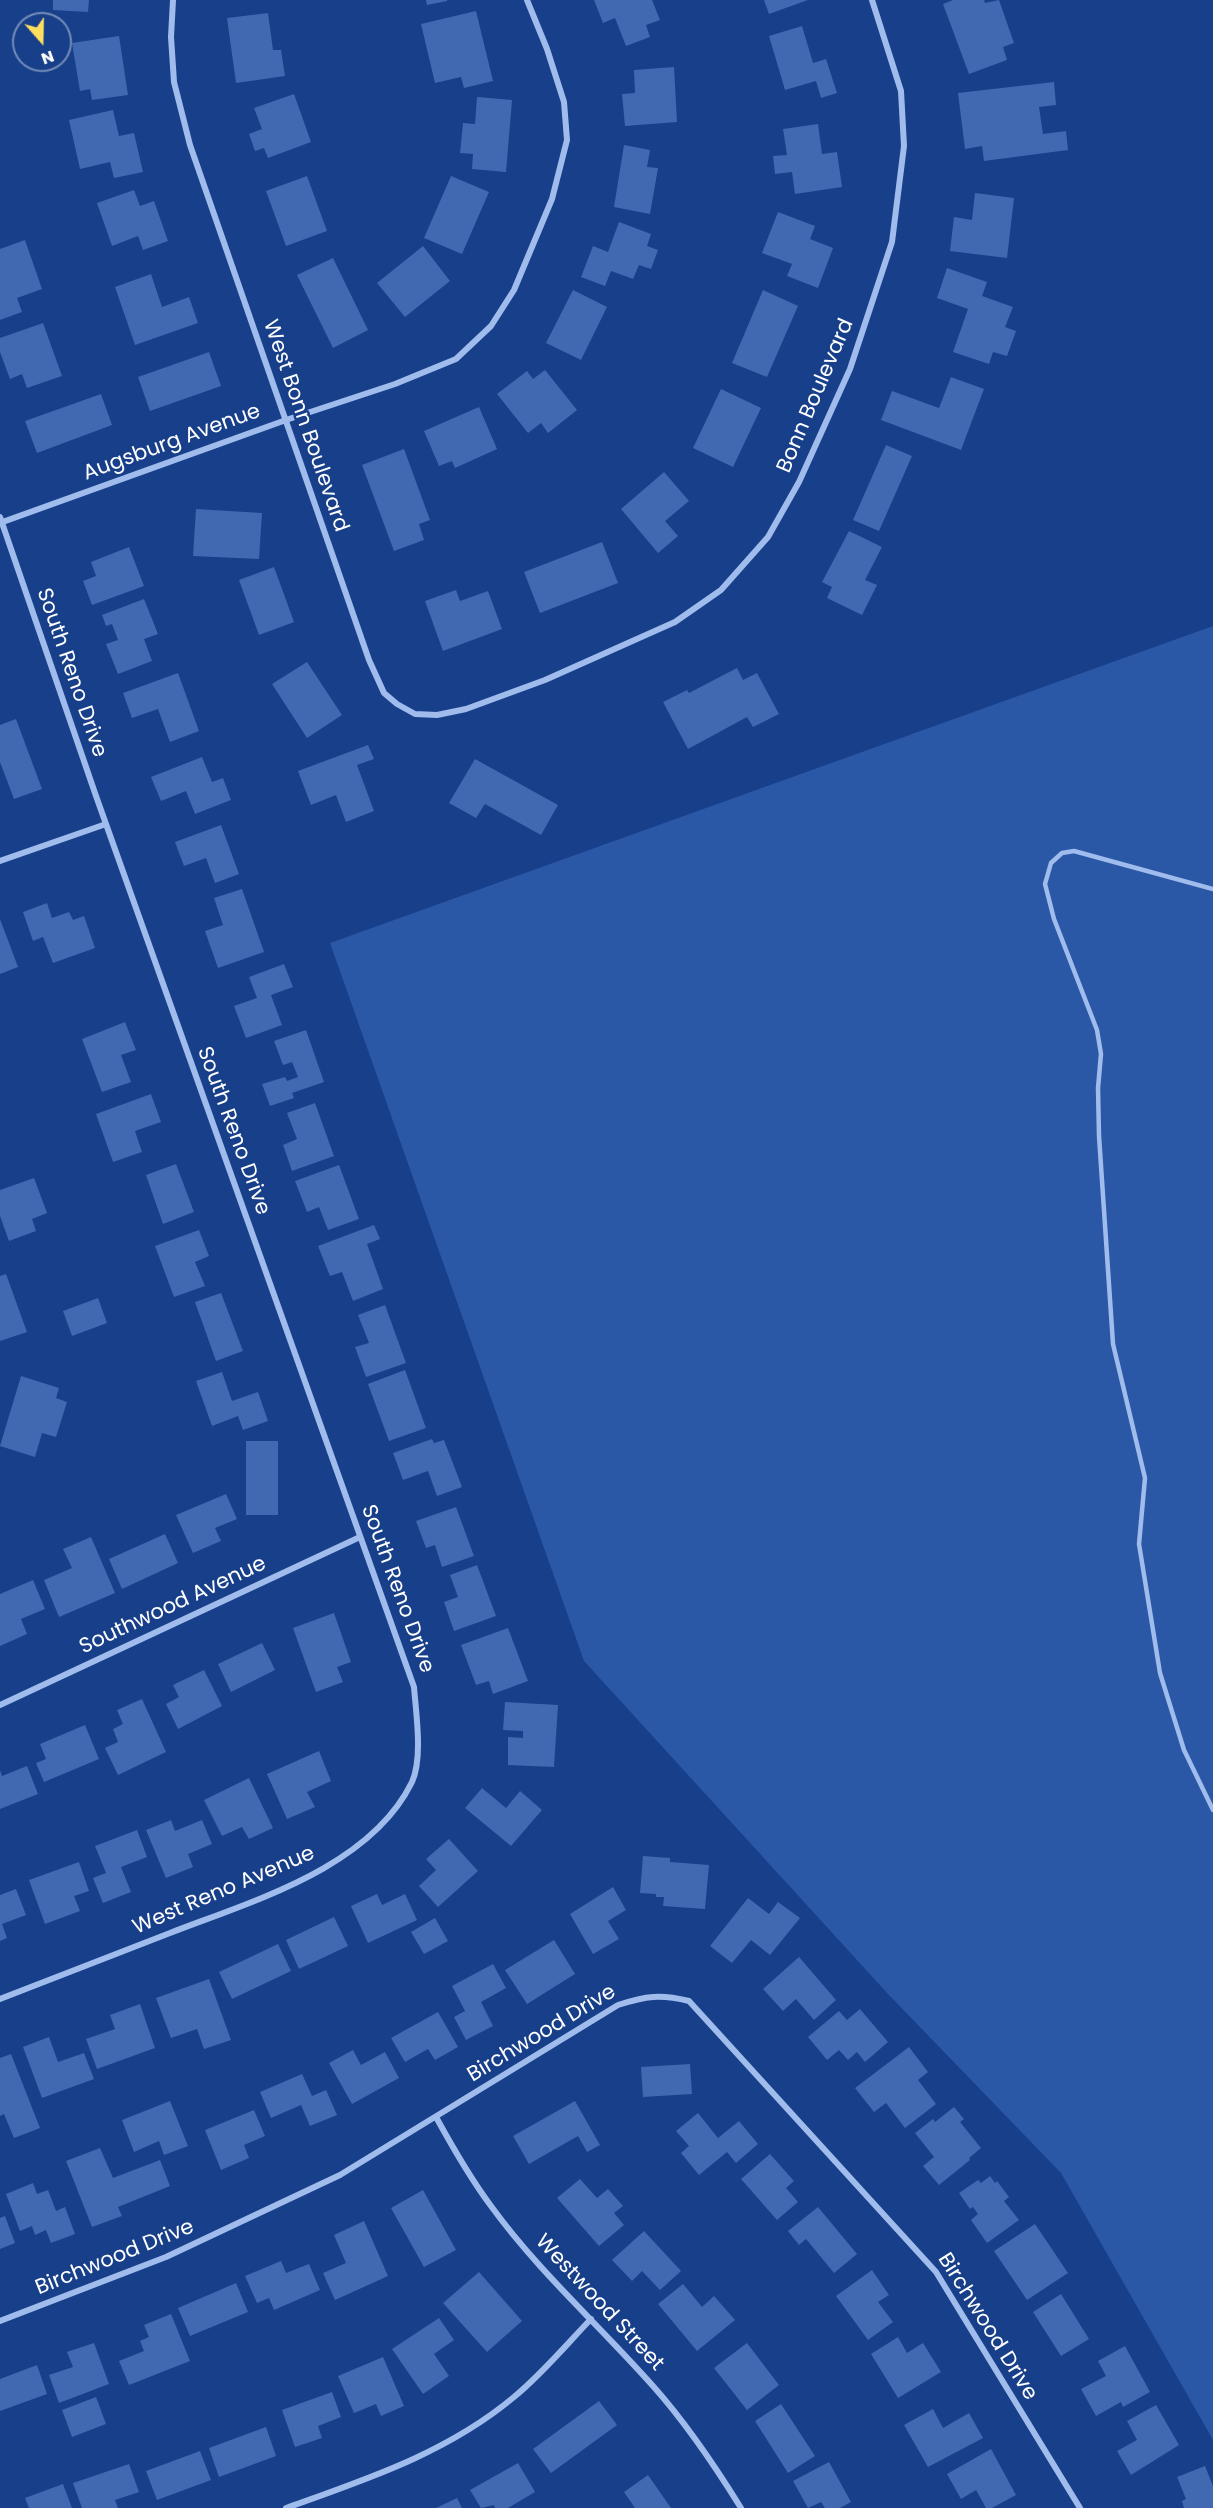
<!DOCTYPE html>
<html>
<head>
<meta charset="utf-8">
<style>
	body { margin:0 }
	#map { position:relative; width:1213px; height:2508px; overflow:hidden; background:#183f89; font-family:Poppins,sans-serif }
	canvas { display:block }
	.north { position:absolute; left:12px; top:12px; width:60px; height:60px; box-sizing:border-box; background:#183f89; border:2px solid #748cb8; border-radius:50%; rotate:160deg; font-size:16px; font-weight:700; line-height:24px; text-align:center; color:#fff }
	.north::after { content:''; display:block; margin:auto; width:21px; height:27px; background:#ffdf5d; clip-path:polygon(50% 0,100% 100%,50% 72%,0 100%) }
</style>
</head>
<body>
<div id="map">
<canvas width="1213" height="2508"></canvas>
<div class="north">N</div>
</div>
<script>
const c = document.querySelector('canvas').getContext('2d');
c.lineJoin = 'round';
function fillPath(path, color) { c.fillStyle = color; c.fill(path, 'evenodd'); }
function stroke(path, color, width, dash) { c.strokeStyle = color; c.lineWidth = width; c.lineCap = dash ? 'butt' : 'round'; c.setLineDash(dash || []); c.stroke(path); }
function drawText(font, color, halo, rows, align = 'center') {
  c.font = font + ' Poppins,sans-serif'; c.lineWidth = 5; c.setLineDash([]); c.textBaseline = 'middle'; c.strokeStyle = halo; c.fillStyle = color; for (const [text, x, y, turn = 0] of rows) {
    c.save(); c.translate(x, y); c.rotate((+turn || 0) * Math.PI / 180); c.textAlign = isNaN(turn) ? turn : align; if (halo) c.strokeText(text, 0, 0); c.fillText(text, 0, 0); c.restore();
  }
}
const green = new Path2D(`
	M1213 626V2440L1061 2173 888 1994 584 1661 330 943Z`);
const building = new Path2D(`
	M53 0H89L88 12 53 10Z
	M426 0H447V1L427 5Z
	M594 0H652L660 20 646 25 650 37 626 46 615 18 603 23Z
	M764 0H808L769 14Z
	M953 0H984L985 3 999 0 1014 43 1003 47 1007 60 969 74 943 4Z
	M476 11 493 81 464 88 461 77 435 83 421 24Z
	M268 13 273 50H281L285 76 236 83 227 18Z
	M802 26 813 63 826 59 837 93 821 98 816 81 785 90 769 36Z
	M119 36 128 95 92 100 90 89 80 91 72 43Z
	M674 67 677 122 625 126 622 94 635 93 634 70Z
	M1054 82 1056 105 1039 107 1043 134 1066 131 1068 150 984 161 982 146 965 149 958 93Z
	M294 94 311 142 268 158 264 148 255 151 249 134 262 129 254 108Z
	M477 97 512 100 506 172 472 169 473 154 460 153 463 123 475 124Z
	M113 110 119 136 134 133 143 172 114 178 110 162 80 169 69 120Z
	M818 124 822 154 837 152 842 187 795 194 792 172 775 174 773 156 787 155 783 129Z
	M624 145 650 150 647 167 658 168 650 214 614 207Z
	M307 176 327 231 286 246 266 191Z
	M451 176 489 192 462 254 424 238Z
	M134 190 140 206 154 201 168 241 143 250 138 236 112 246 97 203Z
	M975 193 1014 198 1007 258 950 251 954 217 972 220Z
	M778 212 815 226 810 239 833 248 818 288 787 276 792 264 762 253Z
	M619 222 651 234 647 246 658 250 651 269 639 265 633 279 611 271 605 286 581 277 593 246 608 252Z
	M25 240 42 289 17 298 22 312 0 320V249Z
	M423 246 450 281 405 317 377 283Z
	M333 258 368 330 333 348 297 275Z
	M947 268 987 282 982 296 1013 307 1005 327 1016 331 1007 356 993 352 989 364 953 352 968 309 937 298Z
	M151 274 162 307 189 297 198 323 135 345 115 287Z
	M573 290 607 307 581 360 546 343Z
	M763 290 798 306 767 377 732 363Z
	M43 323 62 376 27 388 22 374 10 379 0 352V338Z
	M209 352 221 386 150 411 138 377Z
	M545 370 577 410 548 433 541 423 528 433 497 394 527 371 533 379Z
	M951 377 984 389 961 450 881 420 892 391 939 408Z
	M721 389 761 408 733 467 693 448Z
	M101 394 112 425 37 453 25 421Z
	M479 407 497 449 455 468 452 461 439 466 424 431Z
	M886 445 912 456 879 531 853 520Z
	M404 449 430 520 419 524 424 540 394 551 362 465Z
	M664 472 689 501 665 521 678 536 658 553 621 509Z
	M196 509 262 513 259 559 193 556Z
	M849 531 882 547 865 580 877 585 862 615 827 598 832 587 822 582Z
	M602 542 618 583 540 613 524 572Z
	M129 547 144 586 92 605 83 581 96 576 91 562Z
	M274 567 294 622 259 635 239 580Z
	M456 590 460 601 488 591 502 629 443 651 425 601Z
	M144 599 158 634 144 639 152 661 118 674 106 644 118 640 112 624 106 626 102 615Z
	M307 662 342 715 307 738 272 684Z
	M737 668 743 680 757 673 779 714 753 727 747 717 688 749 663 702 687 690 689 693Z
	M178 673 199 731 170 742 158 709 132 718 123 693Z
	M16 719 42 789 14 799 0 762V725Z
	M368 745 374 759 357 765 374 811 346 822 336 795 311 805 298 771Z
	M202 757 212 782 223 778 231 800 195 814 186 791 161 801 151 777Z
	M475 759 558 805 541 835 485 804 476 818 449 803Z
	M221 825 239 874 215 883 206 858 184 866 175 842Z
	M242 889 264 952 218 968 205 931 223 925 214 898Z
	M47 903 52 918 69 912 73 920 84 916 95 948 53 963 43 937 33 941 23 912Z
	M0 919 18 967 0 974Z
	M284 964 293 987 271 995 282 1025 246 1038 234 1006 257 998 249 977Z
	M125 1022 136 1050 121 1055 131 1082 102 1092 82 1039Z
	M306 1030 324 1082 292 1093 294 1098 270 1106 262 1084 285 1077 287 1081 298 1077 292 1062 283 1065 274 1041Z
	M151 1094 161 1122 135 1131 142 1152 113 1162 96 1114Z
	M315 1103 334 1156 292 1171 283 1145 297 1139 287 1113Z
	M176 1164 194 1212 163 1224 146 1175Z
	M339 1165 359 1219 328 1230 319 1207 307 1212 295 1181Z
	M34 1178 47 1213 32 1219 36 1231 9 1241 0 1216V1190Z
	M374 1225 380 1239 367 1244 383 1289 353 1301 342 1272 330 1276 318 1246Z
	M199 1230 209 1256 195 1262 205 1286 174 1297 155 1246Z
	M6 1274 27 1332 0 1341V1276Z
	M221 1293 243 1351 216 1361 195 1302Z
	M98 1298 107 1323 72 1336 63 1311Z
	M385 1305 406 1363 366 1377 355 1347 369 1343 358 1315Z
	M405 1370 426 1428 389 1441 368 1384Z
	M222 1372 232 1401 258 1392 268 1421 243 1430 238 1416 212 1426 196 1381Z
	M21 1376 59 1388 56 1398 67 1402 56 1437 42 1433 35 1457 0 1446Z
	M432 1439 434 1443 444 1440 462 1487 437 1496 428 1471 403 1480 393 1453Z
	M246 1441H278V1515H246Z
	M226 1494 237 1519 215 1528 221 1541 193 1553 176 1515Z
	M456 1507 474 1556 442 1567 435 1545 426 1548 416 1521Z
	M165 1534 178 1563 122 1589 109 1559Z
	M91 1537 115 1593 59 1617 44 1580 72 1568 63 1549Z
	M477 1565 496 1616 454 1631 444 1602 458 1597 450 1575Z
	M33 1580 45 1609 21 1619 27 1634 0 1646V1594Z
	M334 1613 351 1662 337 1667 343 1682 316 1692 293 1628Z
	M508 1628 528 1681 493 1694 489 1681 476 1685 461 1645Z
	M262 1643 275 1670 231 1692 218 1664Z
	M204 1670 222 1706 178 1729 166 1704 179 1697 173 1685Z
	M142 1699 166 1752 118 1775 105 1748 118 1742 113 1729 123 1724 117 1710Z
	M505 1702 558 1705 554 1767 508 1765V1737L523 1738V1731L503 1730Z
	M85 1725 99 1759 44 1782 36 1763 46 1759 40 1744Z
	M319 1751 331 1781 307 1792 315 1807 287 1819 267 1774Z
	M27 1766 38 1794 0 1809V1770L2 1776Z
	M249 1778 273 1828 249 1839 242 1827 222 1836 204 1800Z
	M482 1788 506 1808 520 1791 542 1810 511 1846 465 1808Z
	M171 1820 175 1831 202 1820 212 1844 188 1854 193 1867 166 1878 146 1830Z
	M137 1830 147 1857 121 1867 131 1892 103 1903 93 1878 106 1873 95 1846Z
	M449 1839 478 1871 438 1907 419 1886 436 1870 426 1859Z
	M643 1856 670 1858V1862L709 1865 705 1909 663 1906 664 1897H656V1894L640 1893Z
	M79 1862 89 1891 74 1896 80 1911 45 1924 29 1880Z
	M613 1887 626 1910 608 1921 619 1939 593 1954 570 1914Z
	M16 1889 26 1915 2 1924 7 1938 0 1941V1895Z
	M377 1894 382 1905 405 1894 417 1920 368 1943 351 1906Z
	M748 1898 769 1914 778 1902 800 1918 770 1955 751 1940 732 1963 710 1946Z
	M334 1917 348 1946 299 1969 286 1940Z
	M435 1918 448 1941 424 1954 411 1932Z
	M554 1940 575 1974 527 2004 505 1970Z
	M278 1944 291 1971 232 1999 219 1972Z
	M799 1957 836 2000 814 2020 796 1999 783 2011 763 1989Z
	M493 1964 506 1988 481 2002 493 2026 466 2040 454 2017 465 2011 452 1986Z
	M209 1979 231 2040 204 2049 197 2029 171 2038 156 1998Z
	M140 2004 155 2048 97 2069 86 2039 115 2029 110 2015Z
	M860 2009 888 2042 865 2062 857 2052 848 2060 839 2050 827 2060 808 2037 839 2011 847 2020Z
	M438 2012 458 2047 435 2060 428 2049 405 2062 391 2038Z
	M49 2037 58 2062 84 2053 94 2079 42 2098 23 2047Z
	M909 2047 928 2072 918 2080 936 2104 905 2128 886 2103 874 2112 855 2088Z
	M353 2050 361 2065 385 2052 399 2078 352 2104 329 2063Z
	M11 2054 40 2128 14 2138 4 2114 0 2116V2058Z
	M690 2064 692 2094 643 2097 641 2067Z
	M302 2074 312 2096 326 2090 337 2115 310 2126 301 2105 271 2118 260 2092Z
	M170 2101 188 2146 164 2155 159 2141 134 2152 122 2120Z
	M575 2101 600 2145 587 2152 578 2136 529 2164 513 2136Z
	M954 2107 964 2119 960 2122 981 2148 969 2158 970 2160 939 2185 923 2166 934 2157 915 2133 933 2119 935 2122Z
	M254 2110 265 2136 244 2145 249 2158 221 2170 205 2130Z
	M698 2113 718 2138 739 2121 758 2144 736 2163 727 2152 699 2175 681 2153 689 2146 676 2131Z
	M100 2148 113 2178 160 2160 170 2186 118 2207 122 2216 92 2227 66 2161Z
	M770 2154 794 2181 786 2188 798 2202 777 2220 741 2179Z
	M990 2176 995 2183 997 2181 1009 2197 1004 2201 1019 2220 987 2243 971 2220 978 2214 973 2207 970 2209 959 2193 978 2180 981 2183Z
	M580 2179 597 2198 608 2189 623 2206 614 2213 624 2225 599 2246 557 2198Z
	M33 2183 37 2194 48 2190 56 2211 65 2207 75 2234 51 2243 46 2230 35 2235 32 2226 20 2231 6 2194Z
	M423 2190 456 2250 424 2267 391 2208Z
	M818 2207 857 2254 834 2273 806 2239 799 2245 788 2231Z
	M5 2216 15 2243 0 2249V2218Z
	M364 2221 388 2276 335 2300 323 2273 346 2263 334 2235Z
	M1035 2224 1068 2273 1027 2300 994 2251Z
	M644 2231 681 2271 660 2290 642 2271 632 2281 612 2260Z
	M281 2261 286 2273 309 2264 320 2290 274 2310 269 2298 257 2303 245 2276Z
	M872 2270 889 2295 878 2302 893 2322 868 2340 836 2296Z
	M479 2272 522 2321 487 2352 443 2303Z
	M236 2283 248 2312 190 2336 178 2308Z
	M683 2284 702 2307 714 2296 735 2320 697 2351 658 2304Z
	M1061 2294 1089 2339 1061 2356 1033 2312Z
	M171 2314 190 2361 129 2385 119 2361 144 2351 140 2341 149 2337 144 2325Z
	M439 2318 454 2340 434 2354 449 2376 423 2394 392 2349Z
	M898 2337 907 2353 923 2343 941 2372 898 2398 871 2354Z
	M94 2343 109 2384 59 2403 49 2375 73 2367 67 2352Z
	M747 2343 779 2385 747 2410 714 2368Z
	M1125 2346 1150 2392 1123 2407 1121 2402 1096 2416 1081 2389 1106 2376 1098 2361Z
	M383 2357 404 2406 381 2416 376 2404 354 2413 338 2376Z
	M37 2365 47 2394 0 2411V2379Z
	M332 2392 341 2417 318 2426 322 2438 295 2447 282 2410Z
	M96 2397 106 2424 72 2437 62 2410Z
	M599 2401 617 2425 551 2473 533 2449Z
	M781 2404 815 2456 788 2473 755 2421Z
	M1156 2405 1179 2445 1131 2475 1117 2451 1137 2440 1127 2421Z
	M933 2409 943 2428 969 2413 983 2438 928 2467 904 2425Z
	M266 2427 276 2456 219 2477 209 2448Z
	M991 2449 1016 2495 992 2508H986L976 2490 961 2499 947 2474Z
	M200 2451 211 2480 157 2500 146 2471Z
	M829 2462 851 2502 840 2508H825L821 2502 808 2508 793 2481Z
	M518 2463 535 2492 508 2508H495L494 2505 481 2508 470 2490Z
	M129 2464 139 2492 115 2500 118 2508H82L73 2483Z
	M1205 2466 1213 2486V2508H1184L1182 2501 1186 2499 1177 2477Z
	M648 2475 671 2508H635L624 2492Z
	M63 2484 72 2508H29L25 2498Z
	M457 2498 462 2508H436Z`);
const lane = new Path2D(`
	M1213 889 1074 851 1062 853 1051 863 1045 884 1054 919 1097 1030 1101 1054 1098 1088 1099 1136 1113 1344 1145 1478 1139 1544 1160 1673 1184 1750 1213 1810`);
const street = new Path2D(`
	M173 0 171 37 174 82 190 145 369 660 384 693 397 704 415 714 437 715 466 709 545 680 675 622 721 590 768 537 799 482 850 369 892 242 904 146 901 91 872 0
	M0 517 96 796 414 1687C416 1713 423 1758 412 1782 370 1868 252 1901 170 1933 113 1955 57 1977 0 1999
	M0 523 286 420 395 384 456 359 491 326 514 290 552 199 567 140 564 102 547 49 527 0
	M0 861 106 824
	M0 1705 360 1537
	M436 2117C453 2148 470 2178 491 2206 538 2271 600 2326 653 2386 686 2423 715 2466 741 2508
	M0 2321 166 2257 340 2175 618 2005C646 1996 660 1994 689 2001L936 2272 1080 2508
	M286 2508C367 2479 447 2453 514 2397 542 2374 566 2345 591 2319`);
const streetNames = [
	["Bonn Boulevard",816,396,-67],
	["West Bonn Boulevard",305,426,71],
	["Augsburg Avenue",172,443,-20],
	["South Reno Drive",71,673,71],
	["South Reno Drive",233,1131,70],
	["South Reno Drive",397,1589,70],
	["Southwood Avenue",173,1606,-25],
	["West Reno Avenue",224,1891,-23],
	["Birchwood Drive",542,2034,-31],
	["Birchwood Drive",115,2258,-22],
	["Westwood Street",599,2303,47],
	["Birchwood Drive",987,2327,58]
];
fillPath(green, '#2b57a7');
fillPath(building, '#4169b2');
stroke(lane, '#a0bced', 4.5);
stroke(street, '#a0bced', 6);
drawText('21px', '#fff', '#183f89', streetNames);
</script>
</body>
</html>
